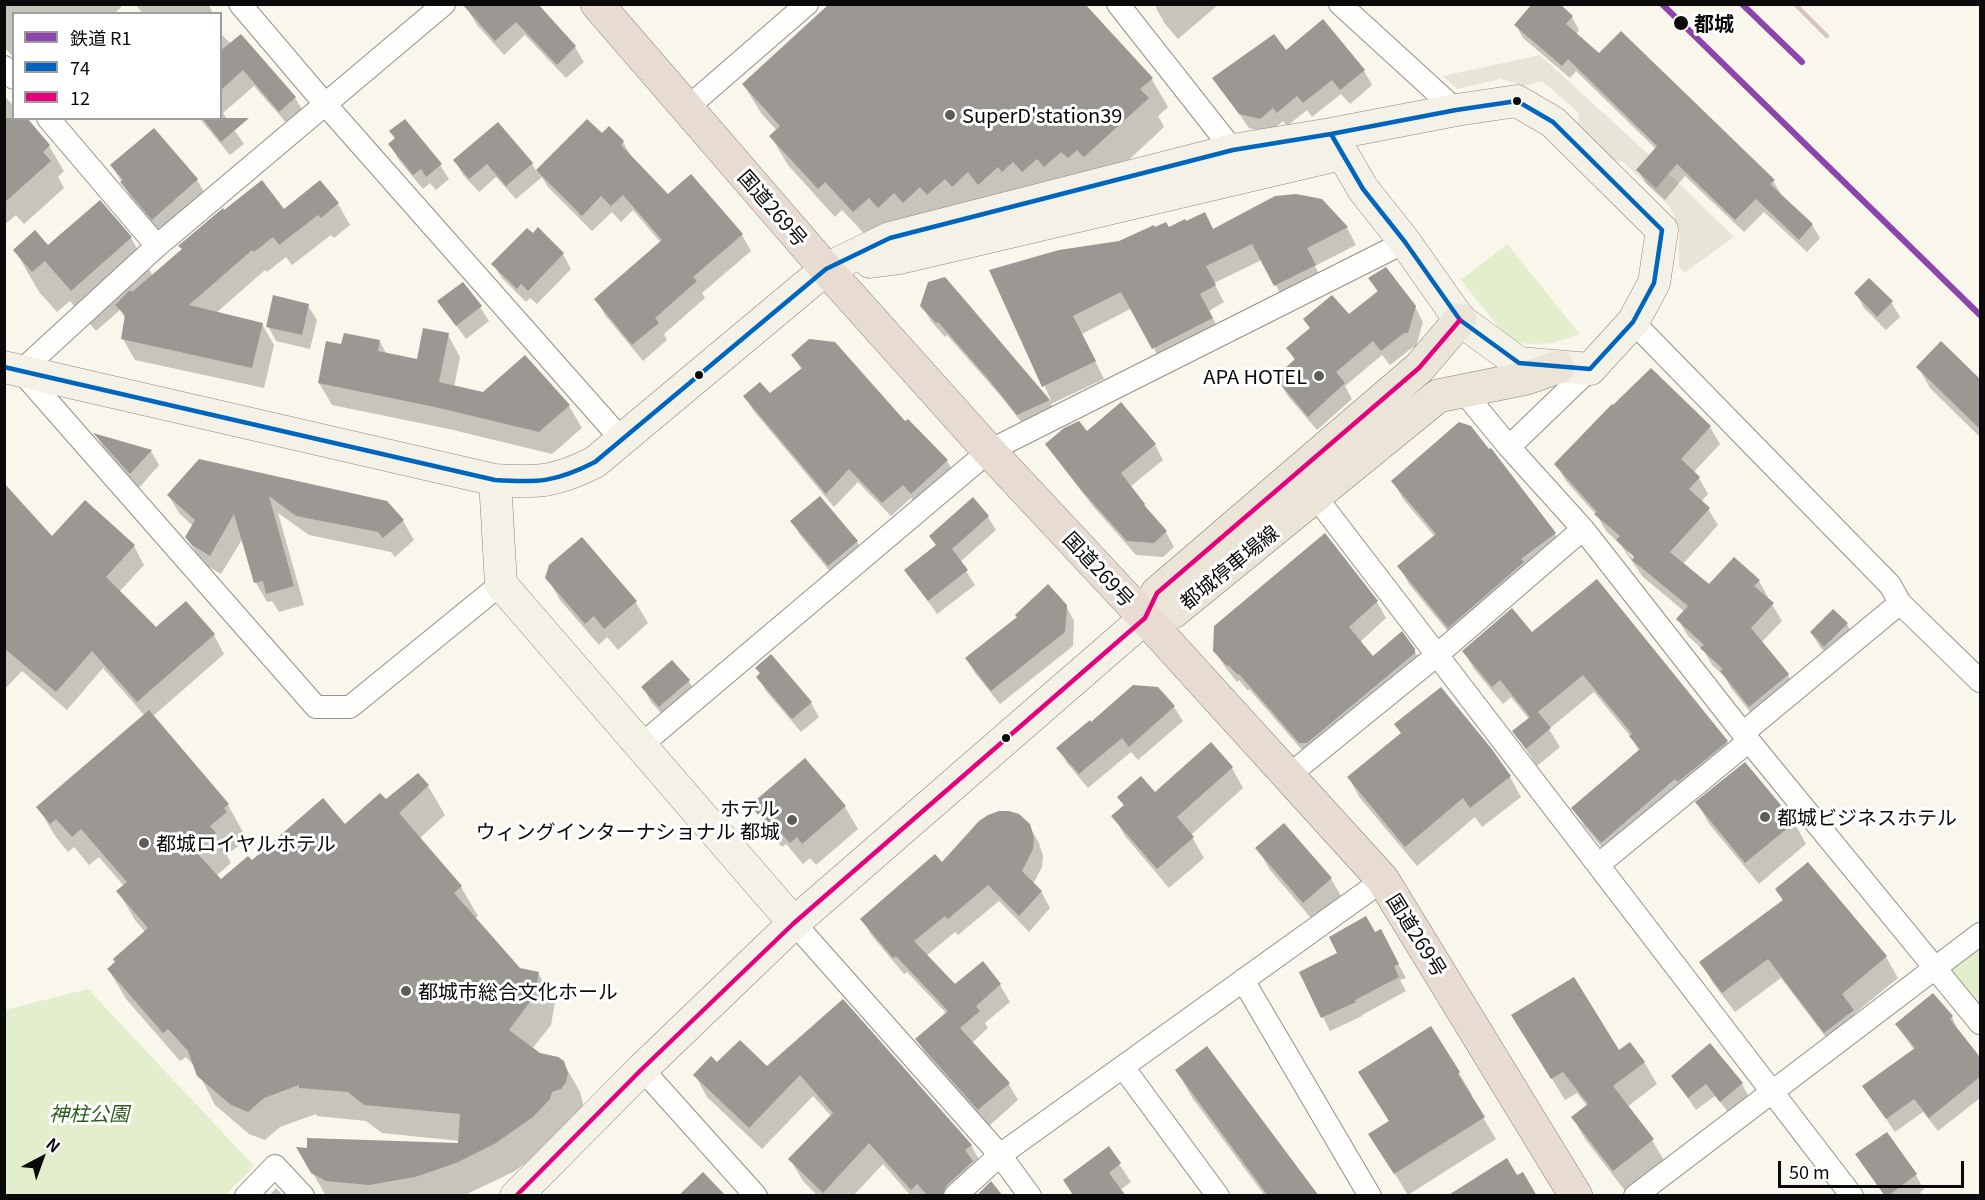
<!DOCTYPE html>
<html>
<head>
<meta charset="utf-8">
<style>
	body { margin:0 }
	#map { position:relative; width:1985px; height:1200px; overflow:hidden; background:#f9f6ec; font-family:Georgia,"Noto Sans JP",serif }
	canvas { display:block }
	.frame { position:absolute; inset:0; border:6px solid #0a0a0a; pointer-events:none }
	.legend { position:absolute; left:12px; top:12px; width:210px; height:108px; box-sizing:border-box; background:#fff; border:2px solid #9d9d9d; margin:0; padding:8px 10px; list-style:none; font-size:18px; color:#0a0a0a }
	.legend li { display:flex; align-items:center; gap:12px; height:30px }
	.legend b { width:30px; border:2px solid #9d9d9d }
	.north { position:absolute; left:12px; top:1128px; width:60px; height:60px; -webkit-text-stroke:4px #fff; paint-order:stroke; rotate:41deg; font-size:16px; font-weight:700; line-height:24px; text-align:center; color:#0a0a0a }
	.north::after { content:''; display:block; margin:auto; width:21px; height:27px; background:#0a0a0a; clip-path:polygon(50% 0,100% 100%,50% 72%,0 100%) }
	.scale { position:absolute; left:1778px; top:1161px; width:186px; height:27px; box-sizing:border-box; border:3px solid #0a0a0a; border-top:0; padding-left:8px; font-size:18px; line-height:21px; white-space:nowrap; color:#0a0a0a; -webkit-text-stroke:4px #fff; paint-order:stroke }
</style>
</head>
<body>
<div id="map">
<canvas width="1985" height="1200"></canvas>
<div class="frame"></div>
<ul class="legend">
<li><b style="height:8px;background:#8e44ad"></b>鉄道 R1</li>
<li><b style="height:8px;background:#0065bd"></b>74</li>
<li><b style="height:8px;background:#e5007d"></b>12</li>
</ul>
<div class="north">N</div>
<div class="scale">50 m</div>
</div>
<script>
const c = document.querySelector('canvas').getContext('2d');
c.lineJoin = 'round';
function fillPath(path, color) { c.fillStyle = color; c.fill(path, 'evenodd'); }
function stroke(path, color, width, dash) { c.strokeStyle = color; c.lineWidth = width; c.lineCap = dash ? 'butt' : 'round'; c.setLineDash(dash || []); c.stroke(path); }
function drawText(font, color, halo, rows, align = 'center') {
  c.font = font + ' Georgia,"Noto Sans JP",serif'; c.lineWidth = 6; c.setLineDash([]); c.textBaseline = 'middle'; c.strokeStyle = halo; c.fillStyle = color; for (const [text, x, y, turn = 0] of rows) {
    c.save(); c.translate(x, y); c.rotate((+turn || 0) * Math.PI / 180); c.textAlign = isNaN(turn) ? turn : align; if (halo) c.strokeText(text, 0, 0); c.fillText(text, 0, 0); c.restore();
  }
}
const green = new Path2D(`
	M1507 244 1580 334 1552 343 1527 344 1508 339 1461 280Z
	M1980 934V1023L1936 968Z
	M88 989 254 1166 225 1195H5V1010Z`);
const plaza = new Path2D(`
	M1540 55 1659 164 1734 237 1684 273 1679 267V228L1670 207 1623 162 1611 160 1577 127 1579 113 1542 81 1523 86 1501 79 1457 89 1443 76Z`);
const shadow = new Path2D(`
	M4 4H124L114 14H14V58L4 47Z
	M135 4H208L212 11 209 14H143Z
	M827 4H1083L1151 78 1168 107 1158 116 1164 127 1102 185 870 240 842 210 835 217 788 165 771 137 777 131 761 113 744 85 829 6Z
	M1157 4H1219L1178 39 1165 24 1156 8Z
	M468 10H541L575 47 584 62 566 78 525 35 504 55 477 25Z
	M1572 17 1579 30 1576 35 1599 55 1773 181 1781 194 1780 195 1812 225 1820 238 1807 252 1764 212 1744 232 1685 176 1665 200 1646 183 1638 170 1656 149 1576 71 1570 78 1523 38 1516 25Z
	M220 33 231 44 240 36 295 98 305 114 290 127 254 86 223 113 244 144 230 155 200 119 220 118Z
	M1286 52 1364 71 1372 85 1350 104 1341 94 1312 117 1307 110 1287 126 1283 121 1268 133 1249 128 1214 78Z
	M4 96 14 106V118L49 146 64 171 58 177 64 188 24 224 16 215 4 225Z
	M587 121 602 135 623 142 632 158 668 196 742 235 751 251 702 293 705 298 664 334 667 340 643 361 605 315 596 299 661 243 633 210 621 222 612 212 592 231 548 187 542 177 516 199 496 177 479 192 463 175 455 160 532 164 537 172Z
	M154 130 197 180 210 202 166 241 135 204 112 166Z
	M391 131 440 165 449 179 436 190 430 183 423 189 398 159 390 144 396 139Z
	M320 182 338 204 350 225 334 238 331 235 292 265 286 257 267 272 265 270 216 313 262 324 274 345 264 388 135 360 123 339 126 320 120 310 96 331 70 301 57 312 39 292 15 250 48 248 100 202 131 238 153 276 284 211Z
	M1321 200 1347 228 1356 245 1315 266 1324 282 1285 302 1262 260 1214 283 1224 302 1209 311 1222 335 1163 365 1132 308 1082 334 1104 379 1051 404 1057 415 1027 429 999 394 947 335 945 337 931 321 922 306 944 279 1049 401 1051 400 991 271 1120 242 1169 229 1213 230Z
	M538 230 563 254 571 269 537 304 530 298 526 302 502 278 493 264Z
	M1370 278 1415 307 1423 322 1416 347H1413L1390 365 1382 355 1345 386 1352 399 1317 430 1287 395 1279 381 1287 374 1295 361 1288 348 1348 316 1378 293Z
	M1856 293 1891 302 1900 317 1886 330 1864 308Z
	M439 302 480 307 489 321 466 339Z
	M308 306 317 320 310 349 276 341 268 326Z
	M448 335 460 357 454 387 484 394 525 357 569 406 582 428 552 454 449 429 332 405 319 383 342 346 380 342 387 355 418 361Z
	M1941 343 1980 382V437L1930 388 1918 367Z
	M792 355 905 424 908 421 947 461 955 474 919 507 911 498 891 516 858 482 834 507 753 410 745 396 769 395 802 370Z
	M1651 370 1710 427 1720 444 1693 473 1699 478 1708 494 1701 502 1708 509 1718 525 1683 564 1709 586 1759 581 1768 597 1767 599 1772 604 1782 621 1761 643 1788 675 1797 692 1759 723 1731 688 1725 677 1712 665 1704 651 1688 636 1678 619 1685 612 1643 577 1620 544 1606 531 1598 517 1566 481 1556 464ZM1628 549 1640 562 1638 564 1628 553Z
	M1121 405 1155 445 1163 460 1130 487 1166 532 1174 547 1163 557 1136 555 1092 505 1056 458 1047 444 1087 433Z
	M96 435 151 451 159 465 139 488 104 448Z
	M1491 450 1555 534 1565 552 1459 645 1409 584 1399 566 1435 537 1403 499 1393 481Z
	M200 460 403 521 414 540 395 557 391 552 309 535 278 513 304 605 279 612 272 601 267 602 256 583 243 538 221 574 204 564 186 537 193 526 180 514 168 495Z
	M4 485 52 538 134 546 144 565 119 592 156 629 214 635 224 654 152 717 228 805 244 834 240 837 243 842 227 855 231 863 216 876 221 881 251 862 345 826 386 801 418 775 428 786 445 815 419 839 461 887 478 916 474 919 519 969 538 973 555 1002 551 1025 532 1049 539 1055 563 1062 580 1092 583 1104 582 1111 550 1146 513 1172 463 1196H326L299 1149 459 1144 460 1141 382 1133 366 1121 317 1116 316 1114 280 1127 265 1140 249 1134 215 1105 196 1068 186 1057 180 1061 126 999 109 970 145 932 135 920 118 891 124 886 99 857 89 865 74 847 68 852 55 836 38 807 145 716 103 668 67 710 22 671 4 690Z
	M973 499 988 517 996 530 960 562 975 585 937 614 906 570 937 547 931 536Z
	M792 521 857 542 866 556 837 580 800 535Z
	M547 577 635 601 648 623 618 650 607 637 599 645 560 600Z
	M1377 602 1386 618 1360 642 1373 658 1414 650 1424 666 1309 758 1249 689 1248 691 1239 680 1237 682 1225 667 1215 651Z
	M1066 606 1074 621 1073 646 1000 704 975 673 967 659Z
	M1833 611 1847 624 1855 639 1833 660 1820 647 1811 632Z
	M1532 634 1727 742 1737 760 1612 860 1584 826 1573 808 1639 751 1630 736 1594 692 1549 729 1560 747 1537 766 1514 731 1529 719 1511 697 1503 704 1474 669 1464 652Z
	M757 668 811 703 819 717 801 732 766 691 758 677 761 674Z
	M689 681 697 695 668 721 651 702 643 687Z
	M1158 688 1174 707 1183 721 1138 760 1131 752 1088 788 1067 763 1058 748 1091 724Z
	M1396 725 1510 777 1521 797 1482 827 1475 817 1417 866 1360 798 1349 778 1402 734Z
	M1211 744 1232 768 1243 788 1191 835 1204 858 1169 888 1125 836 1113 816 1125 807 1119 797 1155 794Z
	M805 760 845 807 858 829 816 865 810 858 803 864 786 844 782 847 765 827 752 805Z
	M1697 803 1794 822 1806 844 1759 884 1710 825Z
	M1029 825 1039 843 1043 856 1042 867 1033 884 1041 891 1050 908 1029 932 999 901 958 935 955 932 926 956 954 986 982 963 1000 985 1010 1002 985 1023 988 1028 972 1043 1008 1083 1018 1100 989 1126 927 1056 917 1039 947 1014 907 972 904 974 872 936 862 919 942 864Z
	M1284 825 1331 879 1344 901 1316 924 1270 870 1257 848Z
	M1808 864 1886 957 1898 978 1854 1014 1864 1031 1837 1052 1781 978 1735 1012 1713 983 1701 963 1783 901 1777 890Z
	M1375 934 1388 945 1406 978 1400 980 1406 991 1362 1015V1016L1330 1031 1301 973Z
	M1933 995 1952 1017 1959 1033 1980 1059V1098L1938 1131 1923 1112 1895 1132 1864 1086 1914 1050 1896 1024Z
	M843 1001 971 1145 983 1167 972 1196H911L883 1164 853 1196H818L803 1181 790 1159 831 1116 813 1096 762 1149 707 1097 695 1075 717 1065 767 1068Z
	M1526 1037 1644 1062 1657 1084 1627 1107 1652 1140 1665 1162 1626 1192 1585 1139 1573 1118 1587 1106 1577 1093 1565 1100Z
	M1710 1046 1742 1084 1749 1097 1729 1113 1715 1096 1696 1110 1673 1076Z
	M1177 1071 1317 1196H1265L1193 1099Z
	M1459 1073 1472 1095 1470 1096 1496 1139 1408 1195 1370 1134Z
	M1887 1134 1916 1175 1924 1190 1920 1192 1923 1196H1885L1866 1169 1857 1155Z
	M1109 1149 1131 1182 1120 1190 1124 1196H1073L1065 1181Z
	M276 1188 283 1196H269Z`);
const building = new Path2D(`
	M462 4H538L576 46 557 65 516 22 495 41Z
	M829 4H1085L1153 78 1140 89 1149 98 1084 157 1077 150 1068 158 1061 152 1044 167 1037 159 1022 172 1013 162 1002 172 998 167 978 185 968 172 952 187 945 179 927 195 920 187 903 203 894 193 878 208 869 198 853 212 825 182 818 189 769 136 780 126 742 84Z
	M1532 4H1560L1573 16 1566 24 1599 53 1621 31 1775 180 1770 184 1813 224 1799 240 1756 199 1735 220 1677 164 1656 188 1636 170 1657 146 1568 59 1562 66 1514 25Z
	M1323 19 1365 70 1340 90 1332 80 1303 103 1297 96 1277 113 1273 108 1260 119 1239 114 1212 78 1274 34 1286 50Z
	M241 34 296 97 279 112 243 70 220 91V51Z
	M4 118H27L50 145 43 152 51 161 4 203Z
	M202 118H249L221 142Z
	M405 119 442 164 426 177 421 169 413 175 388 144 395 138 389 131Z
	M587 119 602 133 609 126 624 141 621 145 668 194 691 174 743 234 693 277 697 281 655 318 659 323 632 345 594 299 662 240 623 195 611 206 601 196 582 216 536 170Z
	M498 122 533 163 506 186 487 164 469 179 453 160Z
	M154 128 198 179 152 220 120 182 123 180 110 165Z
	M262 180 284 209 320 180 339 203 321 218 318 215 279 245 273 237 254 252 252 250 189 305 263 323 252 368 121 339 125 315 115 305 130 290 132 292 182 249 178 246 223 208 224 210Z
	M1296 194 1322 199 1348 227 1307 248 1316 265 1274 286 1252 244 1206 266 1216 285 1200 294 1213 318 1152 349 1121 292 1073 316 1096 361 1042 387 989 270 1059 250 1119 241 1154 225 1155 227 1166 222 1169 227 1185 219 1186 221 1205 212 1213 229 1275 196Z
	M100 200 132 237 71 291 45 261 32 272 13 250 35 230 48 245Z
	M538 227 564 253 528 291 521 284 517 289 491 264 527 228 533 233Z
	M1386 267 1416 306 1408 333H1404L1381 351 1373 341 1336 372 1345 383 1308 417 1277 380 1286 373 1283 370 1295 359 1286 348 1310 328 1303 319 1332 295 1349 314 1378 291 1368 278Z
	M945 277 970 306 1050 400 1017 415 989 380 938 322 936 323 920 306 928 282Z
	M1869 278 1893 301 1877 317 1854 293Z
	M463 282 482 306 456 326 437 301Z
	M273 295 309 304 302 335 266 327Z
	M423 328 449 333 439 382 483 392 525 355 570 405 539 432 435 407 318 383 326 341 341 344 344 333 380 340 378 351 417 359Z
	M809 339 835 342 905 421 908 419 948 460 911 494 903 485 882 503 849 469 826 494 743 396 760 382 770 393 802 368 791 355Z
	M1941 341 1980 379V429L1916 367Z
	M1651 368 1711 426 1681 459 1700 477 1689 489 1710 508 1670 552 1709 584 1734 557 1760 580 1754 586 1774 603 1751 628 1789 674 1749 707 1720 671 1723 669 1700 648 1704 645 1676 619 1688 606 1632 560 1634 557 1616 540 1620 536 1594 514 1597 512 1554 464 1612 404 1613 405Z
	M1121 402 1156 444 1121 473 1145 504 1144 505 1167 531 1154 543 1127 541 1082 491 1045 444 1064 428 1079 421 1087 431Z
	M1459 422 1471 426 1489 449 1491 448 1556 533 1521 559 1524 562 1448 628 1397 566 1436 534 1391 481Z
	M93 433 152 450 130 474Z
	M199 459 387 501 404 520 383 538 378 532 296 516 269 496 294 586 266 594 263 581 254 583 234 514 210 556 192 545 185 537 195 520 167 495Z
	M4 483 52 536 85 500 135 545 106 577 156 627 186 601 215 634 137 702 92 651 56 692 4 648Z
	M820 496 858 541 828 566 790 521Z
	M973 497 989 516 952 549 968 570 928 601 904 570 936 545 929 536Z
	M1325 533 1378 601 1349 627 1373 656 1402 631 1415 649V653L1307 743H1299L1239 674 1238 675 1228 665 1227 666 1213 651 1214 626Z
	M582 537 637 601 604 629 594 616 585 624 545 578 549 565Z
	M1597 579 1728 741 1678 782 1675 779 1601 843 1571 808 1640 749 1629 736 1632 734 1583 675 1538 712 1551 728 1526 749 1512 731 1530 717 1500 680 1492 687 1462 651 1512 608 1532 632Z
	M1048 584 1067 605 1065 632 991 691 965 658 1017 617 1015 615Z
	M1833 609 1848 623 1824 647 1810 632Z
	M771 654 812 702 792 719 756 677 760 673 755 668Z
	M672 660 690 680 659 707 641 687Z
	M1133 685 1158 687 1175 706 1129 747 1122 738 1079 774 1056 748 1090 720 1091 722Z
	M1441 687 1491 748 1511 776 1470 808 1463 798 1405 847 1347 777 1401 733 1394 724Z
	M149 710 229 804 224 808 227 812 210 826 216 833 195 851 221 879 248 856 252 860 323 798 345 824 380 793 386 799 418 773 429 785 399 813 462 886 454 893 520 968 539 972 535 995 509 1030 540 1053 558 1057 564 1061 568 1073 566 1082 561 1089 552 1092 550 1099 533 1117 496 1143 456 1163 415 1177 369 1185 326 1181 311 1173 296 1147 307 1148V1138L458 1143 460 1114 364 1105 348 1092 299 1088V1085L264 1098 248 1112 231 1105 197 1076 188 1051 168 1029 163 1033 107 969 115 962 113 959 148 928 116 891 127 882 81 829 72 837 56 819 50 824 36 807Z
	M1211 742 1233 767 1177 817 1194 837 1157 869 1111 816 1124 805 1117 797 1141 776 1155 792Z
	M805 758 846 806 802 844 797 837 790 843 772 823 768 826 750 805Z
	M1745 762 1795 822 1745 863 1695 802Z
	M999 811H1009L1019 814 1030 824 1034 838 1033 849 1022 871 1042 891 1019 916 988 885 948 919 945 916 914 941 955 984 983 961 1001 984 976 1006 980 1011 960 1028 1010 1083 978 1110 915 1039 948 1011 896 956 893 958 860 919 935 854 942 862 979 821 988 815Z
	M1284 823 1332 878 1303 903 1255 848Z
	M1808 862 1887 956 1842 994 1854 1010 1824 1033 1768 959 1722 993 1699 962 1783 900 1775 889Z
	M1366 916 1375 932 1381 929 1399 964 1394 966 1399 977 1355 1000 1356 1002 1321 1018 1299 972 1337 953 1329 937Z
	M1574 977 1619 1050 1630 1042 1645 1062 1613 1086 1654 1139 1613 1171 1571 1117 1588 1104 1563 1072 1551 1079 1511 1015Z
	M1933 993 1953 1016 1950 1019 1980 1057V1077L1929 1118 1914 1099 1886 1119 1862 1086 1915 1048 1895 1024Z
	M843 999 972 1145 965 1150 973 1161 946 1186 942 1196H928L917 1184 911 1190 869 1143 823 1193 788 1159 833 1113 800 1075 749 1128 693 1075 711 1056 717 1062 740 1040 767 1066Z
	M1431 1026 1460 1072 1458 1074 1485 1117 1394 1174 1368 1134 1389 1121 1358 1072Z
	M1710 1043 1743 1083 1720 1102 1706 1084 1688 1098 1671 1076Z
	M1207 1046 1319 1196H1268L1175 1070Z
	M1887 1132 1917 1174 1888 1196H1885L1855 1154Z
	M1109 1146 1121 1163 1109 1173 1126 1196H1074L1063 1180Z
	M1507 1158 1517 1175 1523 1172 1537 1196H1447Z
	M703 1172 726 1196H678Z
	M991 1181 1003 1196H976Z`);
const street = new Path2D(`
	M240 4 325 104 622 440
	M1118 4 1233 150
	M1340 4 1456 110
	M4 67 14 78
	M687 108 807 4
	M48 118 157 246
	M1633 322 1890 585 1900 603 1980 681
	M20 370 316 707H350L501 584
	M21 371 157 246 444 4
	M1463 391 1509 447 1583 529 1749 741 1980 1023
	M1509 447 1590 369
	M1315 496 1852 1196
	M1743 733 1900 603
	M640 746 989 451 1405 242
	M1288 776 1437 655 1583 529
	M1598 865 1749 741
	M794 923 1000 1155 1030 1196
	M1243 980 1370 1196
	M1123 1067 1218 1196
	M642 1069 756 1196
	M246 1196 275 1166 303 1196
	M955 1196 1000 1155 1383 880
	M1635 1196 1980 934`);
const secondary = new Path2D(`
	M870 262 900 258 1342 154
	M4 367 495 480C538 483 556 482 595 462L826 269 890 238 1233 150 1331 134 1456 110 1517 101 1553 122 1662 230 1654 283 1633 322 1590 369 1519 363 1460 320 1405 242 1363 189 1331 134
	M495 480 501 584 794 923
	M516 1196 642 1069 794 923 1145 618`);
const primary = new Path2D(`
	M1145 618 1173 612 1438 396 1527 378 1558 367
	M1145 618 1157 593 1419 368 1460 320`);
const highway = new Path2D(`
	M597 4 826 269 989 451 1145 618 1383 880 1576 1196`);
const rail = new Path2D(`
	M1742 4 1802 62
	M1795 4 1827 36`);
const bus1 = new Path2D(`
	M4 367 495 480C538 483 556 482 595 462L826 269 890 238 1233 150 1331 134 1456 110 1517 101 1553 122 1662 230 1654 283 1633 322 1590 369 1519 363 1460 320 1405 242 1363 189 1331 134`);
const bus2 = new Path2D(`
	M516 1196 642 1069 794 923 1145 618 1157 593 1419 368 1460 320`);
const rail1 = new Path2D(`
	M1662 4 1980 315
	M1742 4 1802 62`);
const markers = [
	[1681,23,8,"#0a0a0a"],
	[1517,101,5,"#0a0a0a"],
	[950,115,6,"#5e5d59"],
	[699,375,5,"#0a0a0a"],
	[1319,376,6,"#5e5d59"],
	[1006,738,5,"#0a0a0a"],
	[1765,817,6,"#5e5d59"],
	[792,820,6,"#5e5d59"],
	[144,843,6,"#5e5d59"],
	[406,991,6,"#5e5d59"]
];
const stopNames = [
	["都城",1694,23]
];
const poiNames = [
	["SuperD'station39",962,115],
	["APA HOTEL",1307,376,"right"],
	["ホテル",780,808,"right"],
	["ウィングインターナショナル 都城",780,831,"right"],
	["都城ビジネスホテル",1777,817],
	["都城ロイヤルホテル",156,843],
	["都城市総合文化ホール",418,991]
];
const streetNames = [
	["国道269号",773,208,49],
	["都城停車場線",1229,567,-39],
	["国道269号",1099,569,47],
	["国道269号",1417,935,58]
];
const parkNames = [
	["神柱公園",89,1113]
];
fillPath(green, '#e2eecc');
fillPath(plaza, '#e9e4d8');
fillPath(shadow, '#0003');
fillPath(building, '#9b9893');
stroke(street, '#92908c', 24);
stroke(secondary, '#888782', 33);
stroke(primary, '#7f7e79', 34);
stroke(highway, '#7f7e79', 34);
stroke(street, '#fefefc', 22);
stroke(secondary, '#f4f2e7', 32);
stroke(primary, '#ebe5d7', 33);
stroke(highway, '#e8dcd2', 33);
stroke(rail, '#d5c4c3', 4.5);
stroke(bus1, '#0065bd', 4.5);
stroke(bus2, '#e5007d', 4.5);
stroke(rail1, '#8e44ad', 6);
for (const [x, y, r, color] of markers) { const dot = new Path2D(); dot.arc(x, y, r, 0, 2 * Math.PI); c.fillStyle = color; c.fill(dot); stroke(dot, '#fff', 2); }
drawText('bold 20px', '#0a0a0a', '#fff', stopNames, 'left');
drawText('20px', '#0a0a0a', '#fff', poiNames, 'left');
drawText('20px', '#0a0a0a', '#fff', streetNames);
drawText('italic 20px', '#2c5f1c', '#fff', parkNames);
</script>
</body>
</html>
